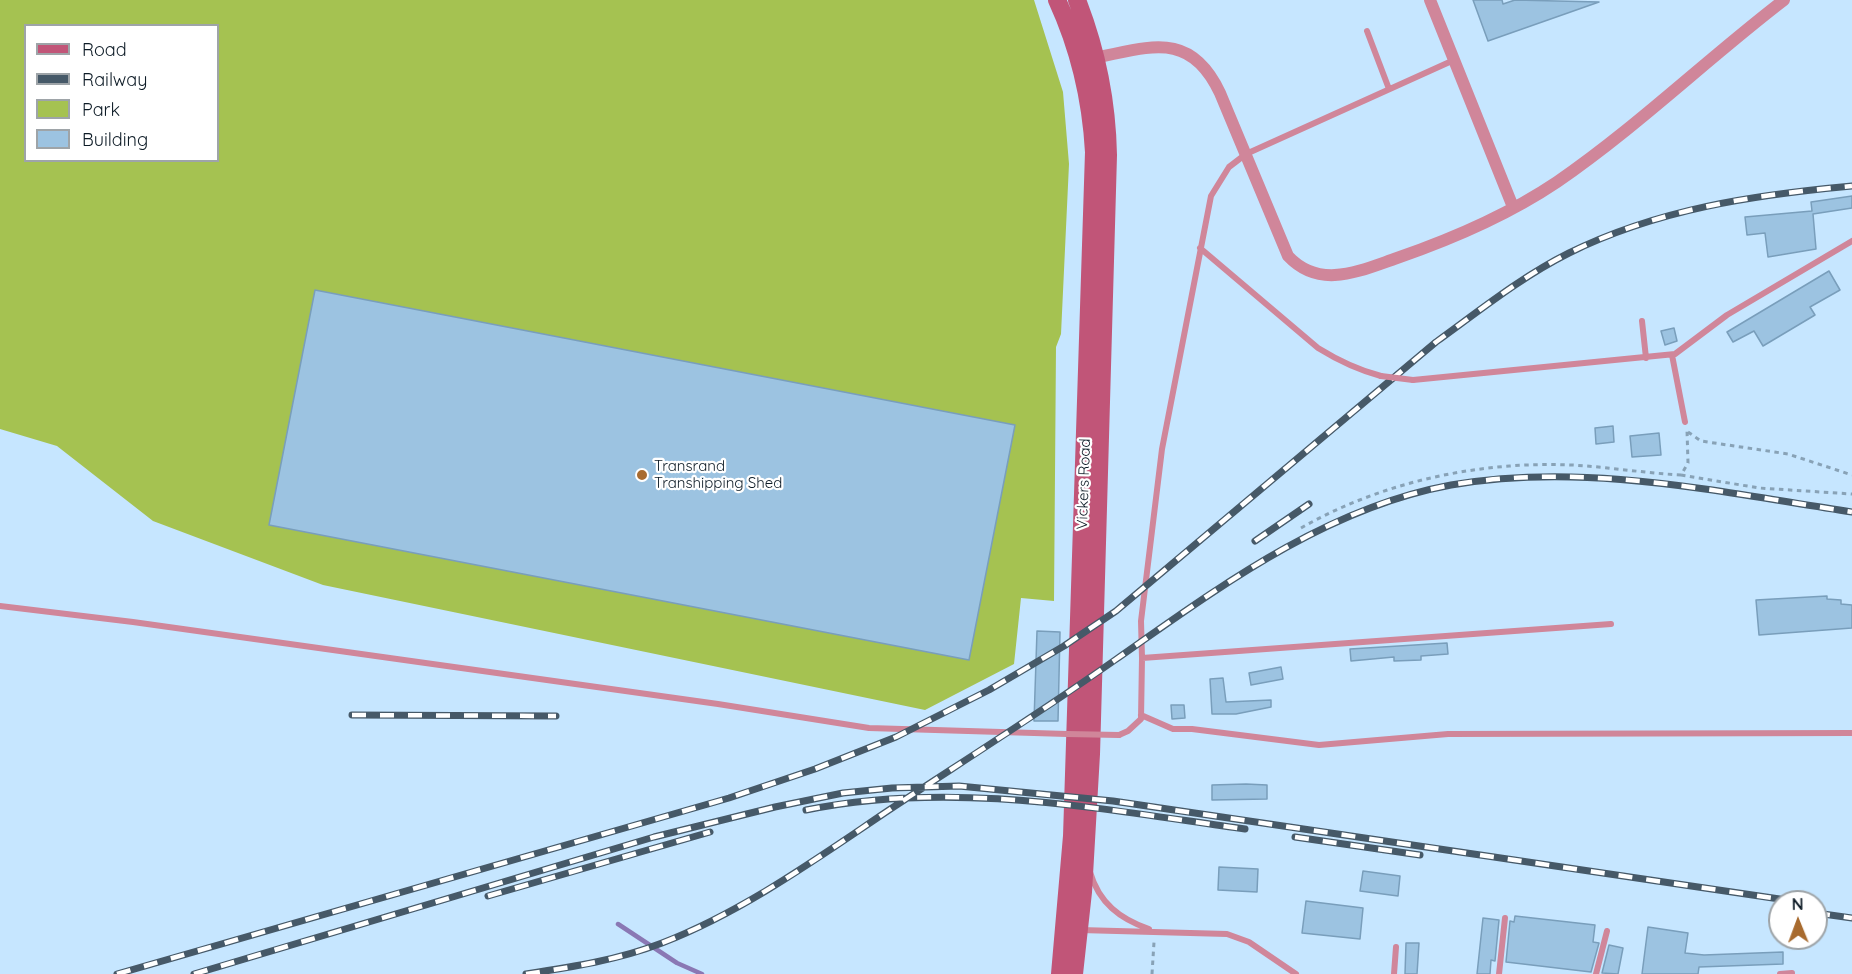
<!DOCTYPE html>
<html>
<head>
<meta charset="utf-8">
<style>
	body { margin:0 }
	#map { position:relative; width:1852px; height:974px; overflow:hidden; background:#c6e6ff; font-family:Quicksand,sans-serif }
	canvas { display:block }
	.legend { position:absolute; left:24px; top:24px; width:195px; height:138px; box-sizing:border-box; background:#fff; border:2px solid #9ea4a8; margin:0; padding:8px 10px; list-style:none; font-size:18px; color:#0d1b26 }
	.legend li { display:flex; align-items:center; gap:12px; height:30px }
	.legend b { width:30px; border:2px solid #9ea4a8 }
	.north { position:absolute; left:1768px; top:890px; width:60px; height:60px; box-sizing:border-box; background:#fff; border:2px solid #9ea4a8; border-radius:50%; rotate:359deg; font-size:16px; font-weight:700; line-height:24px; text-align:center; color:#0d1b26 }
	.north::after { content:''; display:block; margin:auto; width:21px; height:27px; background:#a86b2f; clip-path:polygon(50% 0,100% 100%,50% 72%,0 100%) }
</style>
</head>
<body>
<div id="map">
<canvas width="1852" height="974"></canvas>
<ul class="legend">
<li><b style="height:8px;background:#c15578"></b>Road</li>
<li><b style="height:8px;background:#465968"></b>Railway</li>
<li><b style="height:16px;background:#a5c251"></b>Park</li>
<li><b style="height:16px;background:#9cc3e1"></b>Building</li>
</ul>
<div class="north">N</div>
</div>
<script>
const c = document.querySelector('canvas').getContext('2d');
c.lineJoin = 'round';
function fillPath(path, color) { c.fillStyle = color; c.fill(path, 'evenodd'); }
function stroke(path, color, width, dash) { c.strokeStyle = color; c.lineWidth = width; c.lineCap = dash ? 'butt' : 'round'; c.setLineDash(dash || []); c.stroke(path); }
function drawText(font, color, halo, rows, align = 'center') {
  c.font = font + ' Quicksand,sans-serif'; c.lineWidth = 4.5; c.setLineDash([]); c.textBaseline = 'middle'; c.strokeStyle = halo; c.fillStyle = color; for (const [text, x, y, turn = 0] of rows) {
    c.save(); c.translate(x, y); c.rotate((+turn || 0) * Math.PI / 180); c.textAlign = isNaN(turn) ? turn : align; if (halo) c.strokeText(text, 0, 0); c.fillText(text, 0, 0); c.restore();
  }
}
const green = new Path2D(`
	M0 0H1034L1063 92 1069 164 1061 334 1056 347 1054 601 1021 598 1014 664 925 710 323 585 153 521 57 446 0 429ZM26 26H218V160H26Z`);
const stream = new Path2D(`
	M618 924 677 963 702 974`);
const building = new Path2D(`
	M1473 0H1502L1503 4 1515 0 1599 2 1488 41Z
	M1852 196V208L1813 214 1816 249 1768 257 1765 233 1747 235 1745 217 1812 211 1811 202Z
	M1829 271 1840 290 1810 307 1815 315 1763 346 1754 331 1733 342 1727 332Z
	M315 290 1015 425 969 660 269 525Z
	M1674 328 1677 341 1665 345 1661 331Z
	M1613 426 1614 442 1596 444 1595 428Z
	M1659 433 1661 455 1632 457 1630 436Z
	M1827 596V599L1841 600V604L1852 605V628L1759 635 1756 600Z
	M1037 631 1060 632 1058 721H1034Z
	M1447 643 1448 654 1421 656V660L1394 661V657L1351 661 1350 649Z
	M1281 667 1283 679 1251 685 1249 673Z
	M1223 678 1226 702 1271 700V707L1236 714H1212L1210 679Z
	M1171 705H1184L1185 718 1172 719Z
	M1246 784 1267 785V799L1212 800V785Z
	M1219 867 1258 869 1257 892 1218 890Z
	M1363 871 1400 876 1398 896 1360 891Z
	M1306 901 1363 908 1360 939 1302 933Z
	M1515 916 1595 925 1593 942 1599 943 1591 972 1506 962 1510 921 1514 922Z
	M1483 918 1499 920 1495 961 1491 960 1490 974H1477Z
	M1648 927 1688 933 1685 953 1704 955 1783 952V964L1699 967 1698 974H1642Z
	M1406 943H1419L1417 974H1405Z
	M1609 945 1623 948 1618 974 1602 973Z`);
const path = new Path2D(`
	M1688 432 1701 441 1788 454 1852 475
	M1681 475 1759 488 1852 494
	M1301 528C1382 482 1478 461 1572 465 1608 467 1644 473 1681 475L1688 463 1687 430
	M1152 974 1154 942`);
const lane = new Path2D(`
	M1367 31 1389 89
	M1200 248 1318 348C1339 361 1358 370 1381 376
	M1642 321 1646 358
	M1672 355 1685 422
	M1413 380 1675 354 1727 315 1852 241
	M0 606 133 622 718 704 869 728 1067 734
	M1142 658 1141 621 1162 449 1211 196 1229 167 1246 154 1454 60
	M1141 715 1173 729H1192L1319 745 1448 734 1852 733
	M1119 735 1128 731 1141 719 1142 658 1611 624
	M1090 872C1099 903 1120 919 1149 929
	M1080 930 1227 934 1249 942 1296 974
	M1394 974 1396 947
	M1499 974 1505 918
	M1596 974 1607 931
	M1780 974 1792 973`);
const street = new Path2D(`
	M1430 0 1513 207
	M1088 59C1146 49 1189 27 1220 93L1288 256C1320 290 1359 271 1397 258 1452 239 1508 215 1557 182 1637 127 1707 59 1784 0`);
const secondary = new Path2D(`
	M1057 0C1080 50 1091 98 1094 152L1072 836 1060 974
	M1074 974 1083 892 1091 754 1108 155C1107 101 1097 51 1077 0`);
const rail = new Path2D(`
	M1255 541 1309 504
	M352 715 556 716
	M806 810C952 780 1100 809 1245 829
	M1295 837 1420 855
	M488 896 710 832
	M1816 913 1852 918
	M117 974 729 798 815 769 896 737 989 690 1064 646 1116 611 1436 342C1479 311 1521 277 1569 253 1658 209 1753 195 1852 186
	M194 974 654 837 775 807 843 793 892 788 959 786 1113 801 1800 902
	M526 974C572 967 618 960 662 943 744 911 816 859 889 810 965 760 1041 712 1115 660 1218 588 1325 508 1451 485 1586 462 1719 492 1852 512`);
const laneBridge = new Path2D(`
	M1381 376 1413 380
	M1067 734 1119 735`);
const markers = [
	[642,475,6,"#a86b2f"]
];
const poiNames = [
	["Transrand",654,466],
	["Transhipping Shed",654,483]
];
const streetNames = [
	["Vickers Road",1084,484,-88]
];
fillPath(green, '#a5c251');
stroke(stream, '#8a78b4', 4.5);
fillPath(building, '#9cc3e1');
stroke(building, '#799ebb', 1.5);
stroke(path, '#88a2b6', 3, [4.5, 4.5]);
stroke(lane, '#d0869a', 6);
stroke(street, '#d0869a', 12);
stroke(secondary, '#c15578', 18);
stroke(rail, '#465968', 7);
stroke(rail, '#fff', 4.5, [14]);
stroke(laneBridge, '#d0869a', 6);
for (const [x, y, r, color] of markers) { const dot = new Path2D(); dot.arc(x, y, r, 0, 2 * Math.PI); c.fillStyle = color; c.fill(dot); stroke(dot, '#fff', 2); }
drawText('15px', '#0d1b26', '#fff', poiNames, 'left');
drawText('15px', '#0d1b26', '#fff', streetNames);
</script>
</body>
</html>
